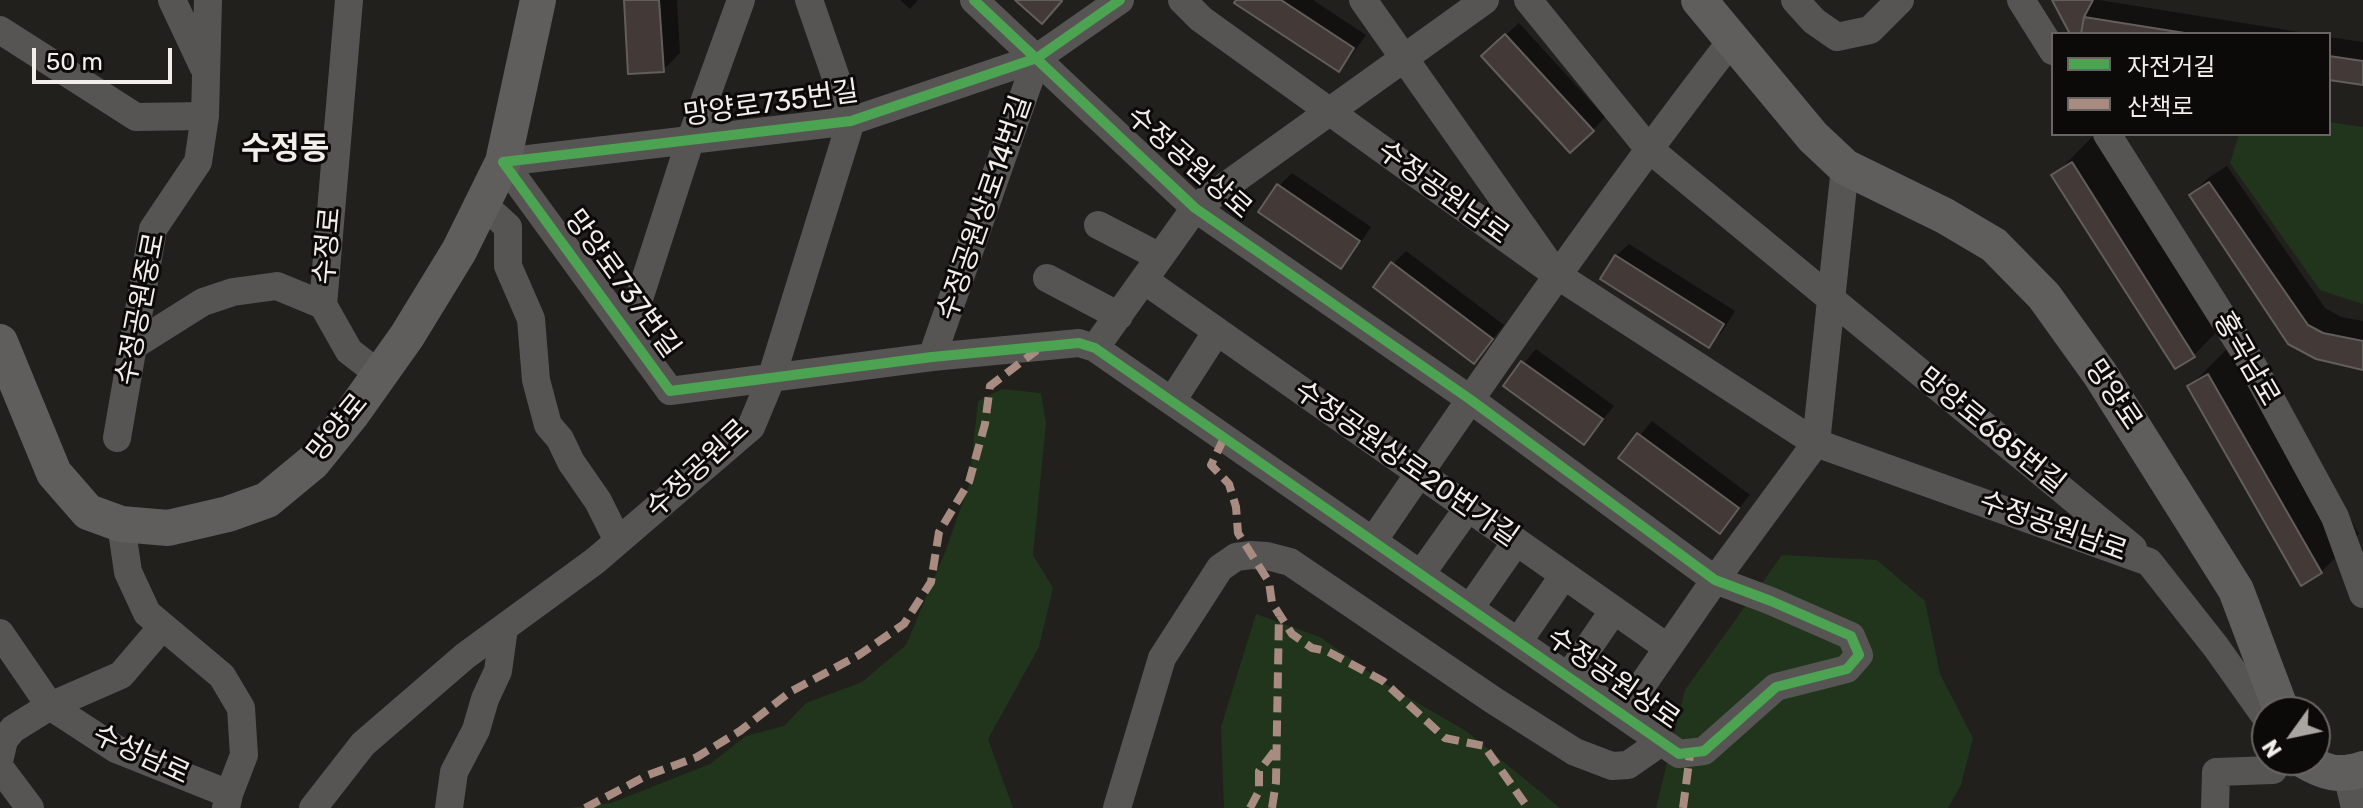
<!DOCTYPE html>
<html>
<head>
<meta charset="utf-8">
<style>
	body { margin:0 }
	#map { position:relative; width:2363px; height:808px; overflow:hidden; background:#22201d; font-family:Rubik,"Noto Sans KR",sans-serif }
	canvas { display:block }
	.legend { position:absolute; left:2051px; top:32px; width:280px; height:104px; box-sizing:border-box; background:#0c0a08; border:2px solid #686562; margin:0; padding:10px 14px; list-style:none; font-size:24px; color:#f2eeea }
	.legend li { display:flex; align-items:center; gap:16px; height:40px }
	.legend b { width:40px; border:2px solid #686562 }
	.north { position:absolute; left:2251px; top:696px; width:80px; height:80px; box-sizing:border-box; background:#0c0a08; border:2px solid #686562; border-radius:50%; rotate:237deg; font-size:22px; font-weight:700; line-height:32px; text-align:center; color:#f2eeea }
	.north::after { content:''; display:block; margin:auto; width:28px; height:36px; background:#a9a6a2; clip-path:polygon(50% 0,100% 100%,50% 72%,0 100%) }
	.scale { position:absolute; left:32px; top:48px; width:140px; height:36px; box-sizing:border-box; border:4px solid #f2eeea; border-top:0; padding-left:10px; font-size:24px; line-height:28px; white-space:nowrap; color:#f2eeea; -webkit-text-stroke:6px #0c0a08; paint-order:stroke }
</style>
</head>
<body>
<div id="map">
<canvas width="2363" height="808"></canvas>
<ul class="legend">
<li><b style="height:10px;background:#4ca352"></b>자전거길</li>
<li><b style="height:10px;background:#a88b81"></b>산책로</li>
</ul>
<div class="north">N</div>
<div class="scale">50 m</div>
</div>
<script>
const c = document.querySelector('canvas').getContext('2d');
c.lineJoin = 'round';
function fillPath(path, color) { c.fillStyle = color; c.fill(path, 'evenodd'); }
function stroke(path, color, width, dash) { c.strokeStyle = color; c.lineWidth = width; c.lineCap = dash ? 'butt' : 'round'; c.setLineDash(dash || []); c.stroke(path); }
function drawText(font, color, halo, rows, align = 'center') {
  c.font = font + ' Rubik,"Noto Sans KR",sans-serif'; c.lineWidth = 6; c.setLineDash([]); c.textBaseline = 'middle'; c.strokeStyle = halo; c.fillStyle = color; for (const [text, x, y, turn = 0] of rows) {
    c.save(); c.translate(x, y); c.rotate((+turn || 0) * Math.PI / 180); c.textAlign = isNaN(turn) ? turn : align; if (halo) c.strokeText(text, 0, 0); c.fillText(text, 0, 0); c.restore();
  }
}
const green = new Path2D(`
	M2329 122 2363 127V304L2320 290 2230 163 2239 134H2329Z
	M1002 389 1041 393 1046 423 1033 555 1053 588 1039 647 988 739 1013 808H568L611 803 710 764 746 736 784 726 806 703 862 682 906 645 945 552 969 485 978 401Z
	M1782 555 1877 560 1925 601 1940 674 1973 738 1961 785 1948 808H1656L1685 690Z
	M1256 614 1320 637 1390 687 1466 731 1560 808H1224L1221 727Z`);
const shadow = new Path2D(`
	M626 0H677L680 53 663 70Z
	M900 0H918L910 9Z
	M1238 0H1313L1366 35 1351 56 1339 69Z
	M2054 0H2099L2312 34H2072Z
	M1519 23 1605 117 1593 130 1497 43Z
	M2329 37 2363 42V83L2329 78Z
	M2095 134 2235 313 2194 355 2175 367 2054 176Z
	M2227 166 2325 308 2341 317 2363 321V368L2317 358 2191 195 2208 178Z
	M1292 173 1371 227 1353 254 1340 267 1279 186Z
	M1629 244 1735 311 1722 332 1709 345 1616 256Z
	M1406 251 1504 325 1474 362 1393 264Z
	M2246 338 2359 534 2321 572 2189 387 2227 349Z
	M1536 349 1614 406 1584 443 1505 386Z
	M1652 421 1750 495 1719 532 1621 458Z`);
const building = new Path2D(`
	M624 0H659L664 72 628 74Z
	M1015 0H1061L1062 1 1042 24Z
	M1236 0H1281L1354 48 1339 72 1234 3Z
	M2052 0H2093L2084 17 2081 34H2070Z
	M2084 17 2191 34H2081Z
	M1505 34 1594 131 1570 153 1481 56Z
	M2329 56 2363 61V85L2329 80Z
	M2072 162 2195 357 2175 369 2051 175Z
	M2209 182 2308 325 2323 333 2363 341V370L2316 359 2288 344 2189 195Z
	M1277 184 1360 241 1341 269 1258 212Z
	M1615 255 1724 324 1709 348 1600 279Z
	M1391 262 1493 339 1474 364 1373 287Z
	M1521 361 1603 419 1584 445 1503 386Z
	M2208 374 2322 573 2301 586 2187 386Z
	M1637 433 1739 508 1720 534 1618 458Z`);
const minor = new Path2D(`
	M172 0 203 66
	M349 0 323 305 349 351 380 375
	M974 0 1195 208 1471 400 1715 580 1771 601 1851 636 1859 655 1847 669 1776 687 1704 751 1679 754 1095 348 1079 343 932 357 670 391 503 162 851 121 1037 58 1120 0
	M1182 0 1201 19 1557 275 1816 443 2149 562 2216 647 2267 719
	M1363 0 1545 258
	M1528 0 1648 148 2133 548
	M1795 0 1814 21 1837 37 1870 30 1900 0
	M2021 0 2053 51
	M0 30 136 117 205 116
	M2107 134 2249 359 2335 517 2363 594
	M483 204 508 227V266L531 319 536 380 548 425 560 439 571 462 598 501 618 541
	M1098 225 1160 257
	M1047 278 1119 316
	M1144 280 1668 648
	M628 333 690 141 741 0
	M133 346 203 302 233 292 277 286 323 305
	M1095 348 1195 208 1485 0
	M932 357 1037 58
	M1172 401 1217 331
	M117 438 153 229 198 162 205 116 208 0
	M121 524 128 572 147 613 222 676 241 708 244 755 229 794 226 808
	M1373 541C1489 371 1606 203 1732 40
	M1421 574 1468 508
	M1470 608 1516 542
	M0 633 50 706 116 749 229 794
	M1518 642 1564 575
	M1568 677 1614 610
	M1622 714 1715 580 1816 443 1845 167
	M0 757 4 740 13 729 50 706 121 675 162 627
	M0 768 30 808
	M2347 774 2355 808
	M313 808 363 744 465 656 595 561 751 427 771 379 851 121 809 0
	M449 808 454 772 476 730 485 699 498 671 504 628
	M1117 808 1162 658 1220 568 1236 557 1251 555 1267 556 1290 562 1493 700 1575 752 1612 766 1628 765 1661 742
	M2215 808 2216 772 2273 770 2280 760`);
const major = new Path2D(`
	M1699 0 1813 137 1845 167 1945 216 1994 245 2044 296 2100 374 2236 590 2282 712
	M0 342 54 473 88 512 121 524 168 528 228 514 267 500 313 462 351 415 407 336 459 251 503 162 538 0
	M2303 760C2325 773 2339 777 2363 769`);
const quiet = new Path2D(`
	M1224 438 1211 465 1229 484 1236 507 1238 533 1269 582 1272 603 1292 634 1312 648 1327 651 1383 681 1445 738 1484 746 1528 808
	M585 808 648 775 697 757 740 731 790 692 859 655 904 624 931 582 939 532 969 482 985 424 990 386 1037 350
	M1250 808 1259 791V771L1277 748
	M1272 808 1276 782 1279 614
	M1683 808 1690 754`);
const cycleway = new Path2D(`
	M974 0 1195 208 1471 400 1715 580 1771 601 1851 636 1859 655 1847 669 1776 687 1704 751 1679 754 1095 348 1079 343 932 357 670 391 503 162 851 121 1037 58 1120 0`);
const streetNames = [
	["망양로735번길",771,104,-8],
	["수정공원상로",1189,163,41],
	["수정공원남로",1443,193,36],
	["수정공원상로14번길",985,208,-71],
	["수정로",328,246,-85],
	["망양로737번길",622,284,54],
	["수정공원중로",141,309,-79],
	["홍곡남로",2246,359,60],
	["망양로",2113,395,56],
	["망양로",338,428,-51],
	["망양로685번길",1991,431,39],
	["수정공원상로20번가길",1406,464,35],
	["수정공원로",698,469,-43],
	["수정공원남로",2053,527,20],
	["수정공원상로",1613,679,35],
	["수성남로",141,755,25]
];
const quarterNames = [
	["수정동",285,150]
];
fillPath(green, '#20351b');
fillPath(shadow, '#0007');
fillPath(building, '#433937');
stroke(building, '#615e5c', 2);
stroke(minor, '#565554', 28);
stroke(major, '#605e5d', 36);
stroke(quiet, '#a88b81', 8, [16, 8]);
stroke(cycleway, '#4ca352', 10);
drawText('28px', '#f2eeea', '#0c0a08', streetNames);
drawText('bold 32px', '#f2eeea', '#0c0a08', quarterNames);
</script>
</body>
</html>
